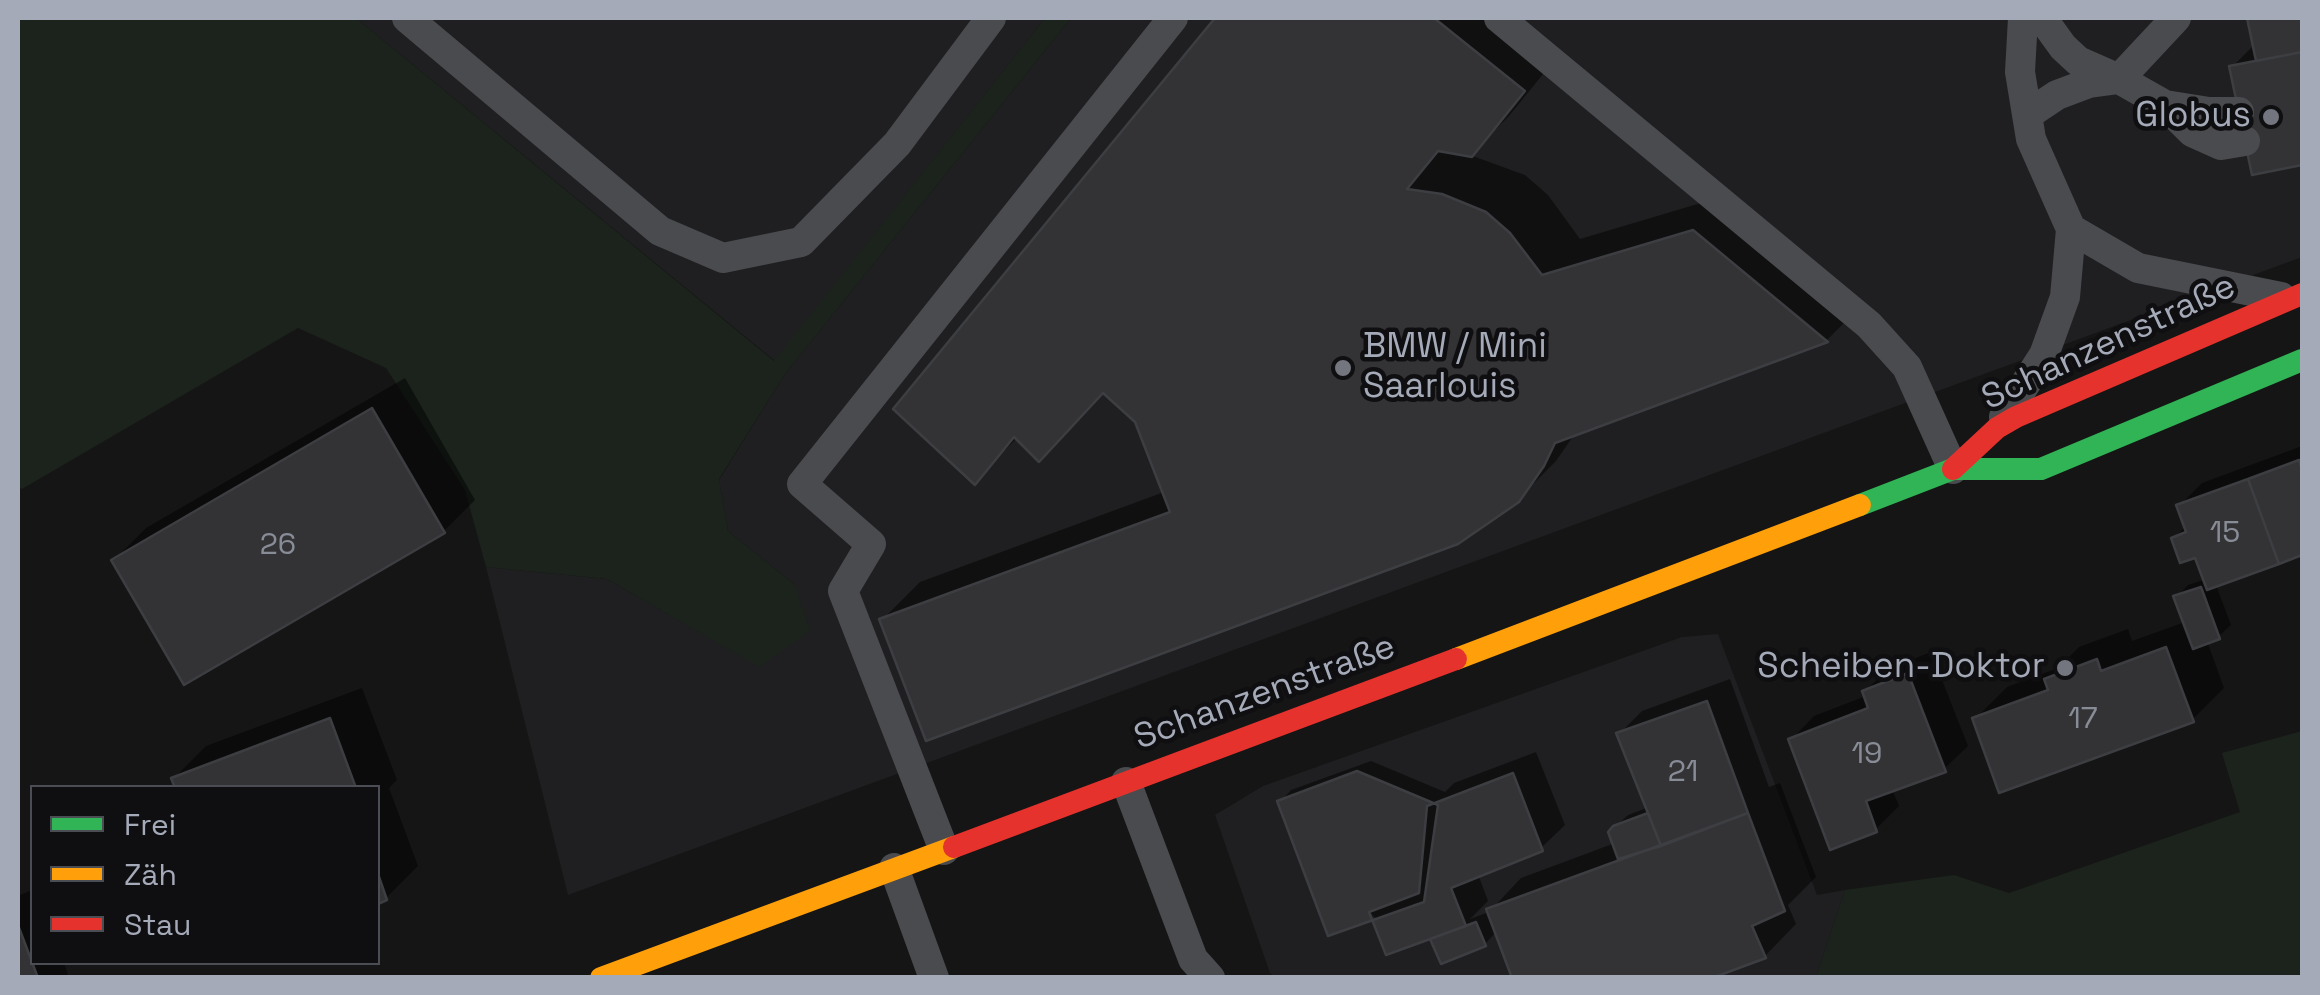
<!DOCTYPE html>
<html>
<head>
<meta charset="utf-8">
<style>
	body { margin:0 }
	#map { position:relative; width:2320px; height:995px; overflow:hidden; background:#151515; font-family:"Space Grotesk",sans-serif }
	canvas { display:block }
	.frame { position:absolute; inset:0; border:20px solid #a5aab8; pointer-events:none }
	.legend { position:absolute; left:30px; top:785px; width:350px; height:180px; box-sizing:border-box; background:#0f0f11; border:2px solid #4b4d54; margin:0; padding:12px 18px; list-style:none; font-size:30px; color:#a5aab8 }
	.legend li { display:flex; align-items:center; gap:20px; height:50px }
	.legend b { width:50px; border:2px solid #4b4d54 }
</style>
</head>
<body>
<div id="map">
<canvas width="2320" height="995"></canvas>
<div class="frame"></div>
<ul class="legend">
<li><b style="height:12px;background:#30b455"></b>Frei</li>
<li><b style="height:12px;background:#ff9f0a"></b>Zäh</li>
<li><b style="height:12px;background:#e5322d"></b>Stau</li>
</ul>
</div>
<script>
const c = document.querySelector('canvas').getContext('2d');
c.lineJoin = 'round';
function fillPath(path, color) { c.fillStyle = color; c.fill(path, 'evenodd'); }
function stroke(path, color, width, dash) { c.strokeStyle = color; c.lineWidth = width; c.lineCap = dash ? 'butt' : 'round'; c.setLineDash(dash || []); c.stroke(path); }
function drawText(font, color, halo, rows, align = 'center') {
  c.font = font + ' "Space Grotesk",sans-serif'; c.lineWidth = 9; c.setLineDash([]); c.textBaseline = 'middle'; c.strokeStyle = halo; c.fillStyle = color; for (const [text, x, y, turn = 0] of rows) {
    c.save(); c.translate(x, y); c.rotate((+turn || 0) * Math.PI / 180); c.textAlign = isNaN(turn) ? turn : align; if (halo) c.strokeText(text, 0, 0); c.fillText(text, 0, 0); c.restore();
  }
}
const built = new Path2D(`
	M356 18H1045L775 361Z
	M1071 18H2302V257L568 895 486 567 607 579 759 666 795 585 728 531 719 480 785 374Z
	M1718 634 1817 895 1845 890 1816 977H1274L1270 973 1215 815 1263 786 1682 637Z`);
const green = new Path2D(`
	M18 18H356L774 361 1045 18H1071L785 374 719 479 728 531 795 585 810 631 759 667 607 579 486 567 465 490 386 368 298 328 22 489 18 487Z
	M2302 731V977H1816L1845 890 1954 875 2009 893 2240 812 2222 753Z`);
const shadow = new Path2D(`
	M1218 18H1519L1561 52 1509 116 1470 155 1525 175 1548 195 1580 239 1731 194 1864 303 1827 340 1576 432 1556 461 1517 500 882 620 920 582 1164 492 1137 421 1105 391 1018 437 974 481 896 408Z
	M2249 18H2302V162L2254 172 2232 67 2255 44Z
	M405 378 475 500 444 531 114 560 146 528Z
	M2302 446V553L2216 585 2231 625 2219 636 2207 641 2224 688 2192 720 1975 719 2007 687 2058 668 2079 647 2128 629 2132 641 2185 622 2176 597 2188 585 2206 579 2197 555 2174 538 2186 526 2179 506 2202 483Z
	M1931 652 1968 746 1944 769 1892 789 1899 806 1876 829 1791 740 1814 716 1866 696 1864 692 1888 669Z
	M1730 679 1769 787 1780 783 1816 877 1788 905 1796 924 1765 956 1497 931 1485 944 1432 936 1374 917 1280 802 1291 790 1371 761 1445 792 1454 783 1536 752 1565 825 1541 848 1478 874 1488 901 1470 919 1489 912 1521 878 1615 843V827L1628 815 1649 807 1619 734 1642 711Z
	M362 688 397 780 389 788 418 866 386 898 378 901V788H177L174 778 206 746Z
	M32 890V962H64L69 978H18V896Z`);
const building = new Path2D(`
	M1215 18H1434L1525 91 1472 157 1438 151 1407 189 1442 194 1486 212 1510 233 1542 275 1693 230 1828 342 1555 443 1544 466 1519 502 1458 544 926 741 879 619 1170 512 1135 422 1103 393 1039 462 1014 437 975 485 893 409Z
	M2247 18H2302V52L2256 61Z
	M2302 52V165L2252 175 2229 66Z
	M372 408 445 533 184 685 111 560Z
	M2299 460 2302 470V555L2279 564 2248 479Z
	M2248 479 2279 564 2207 590 2195 558 2180 563 2171 538 2186 532 2176 505Z
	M2201 587 2220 639 2193 649 2173 596Z
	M2166 647 2194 722 1999 793 1972 718 2048 690 2044 679 2097 659 2101 671Z
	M1908 673 1946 772 1866 801 1877 832 1830 850 1788 739 1868 708 1862 691Z
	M1707 701 1748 813 1661 846 1616 733Z
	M330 718 356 788H175L171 778Z
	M1357 771 1438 805 1424 902 1328 936 1277 801Z
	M1513 773 1543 851 1451 888 1466 926 1386 955 1369 912 1419 893 1427 806Z
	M1648 813 1661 846 1618 859 1608 832 1613 826Z
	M1748 813 1785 911 1752 926 1766 958 1712 978H1512L1486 909Z
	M378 874 387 900 378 904Z
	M1476 922 1486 946 1441 964 1430 939Z
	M18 925 38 978H18Z`);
const lane = new Path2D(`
	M407 18 660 231 723 258 801 242 897 144 991 18
	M1499 18 1869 325 1907 367 1953 469
	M2042 18 2063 47 2078 61 2119 79 2165 105 2192 132 2221 145 2245 141
	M2165 105 2209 112H2239
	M2027 115 2057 95 2089 83 2119 79 2176 18
	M2071 229 2138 268 2281 297
	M2004 417 2044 355 2065 297 2071 229 2031 139 2020 72 2023 18
	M1126 782 1193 959 1210 978
	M944 850 843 591 871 544 802 484 1173 18
	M894 868 934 978`);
const fast = new Path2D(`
	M1860 505 1953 469H2041L2302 360`);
const slow = new Path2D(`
	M1456 659 1860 505
	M601 978 954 847`);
const jam = new Path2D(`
	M1953 469 1997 428 2016 417 2302 294
	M954 847 1456 659`);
const markers = [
	[2271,117,10,"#73767f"],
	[1343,368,10,"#73767f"],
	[2065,668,10,"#73767f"]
];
const numberNames = [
	["15",2225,534],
	["26",278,546],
	["17",2083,720],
	["19",1867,755],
	["21",1683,773]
];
const poiNames = [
	["Globus",2251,117],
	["BMW / Mini",1363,348,"left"],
	["Saarlouis",1363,388,"left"],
	["Scheiben-Doktor",2045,668]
];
const streetNames = [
	["Schanzenstraße",2109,343,-25],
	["Schanzenstraße",1265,693,-20]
];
fillPath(built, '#1f1f21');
fillPath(green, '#1b231c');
fillPath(shadow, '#0007');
fillPath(building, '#333335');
stroke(building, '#3d3e42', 2.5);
stroke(lane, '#494b4e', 30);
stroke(fast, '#30b455', 22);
stroke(slow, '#ff9f0a', 22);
stroke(jam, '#e5322d', 22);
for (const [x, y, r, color] of markers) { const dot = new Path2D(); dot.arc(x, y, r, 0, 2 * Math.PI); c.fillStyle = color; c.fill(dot); stroke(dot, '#0f0f11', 4); }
drawText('30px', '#888c97', null, numberNames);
drawText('35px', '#a5aab8', '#0f0f11', poiNames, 'right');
drawText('35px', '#a5aab8', '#0f0f11', streetNames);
</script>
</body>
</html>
